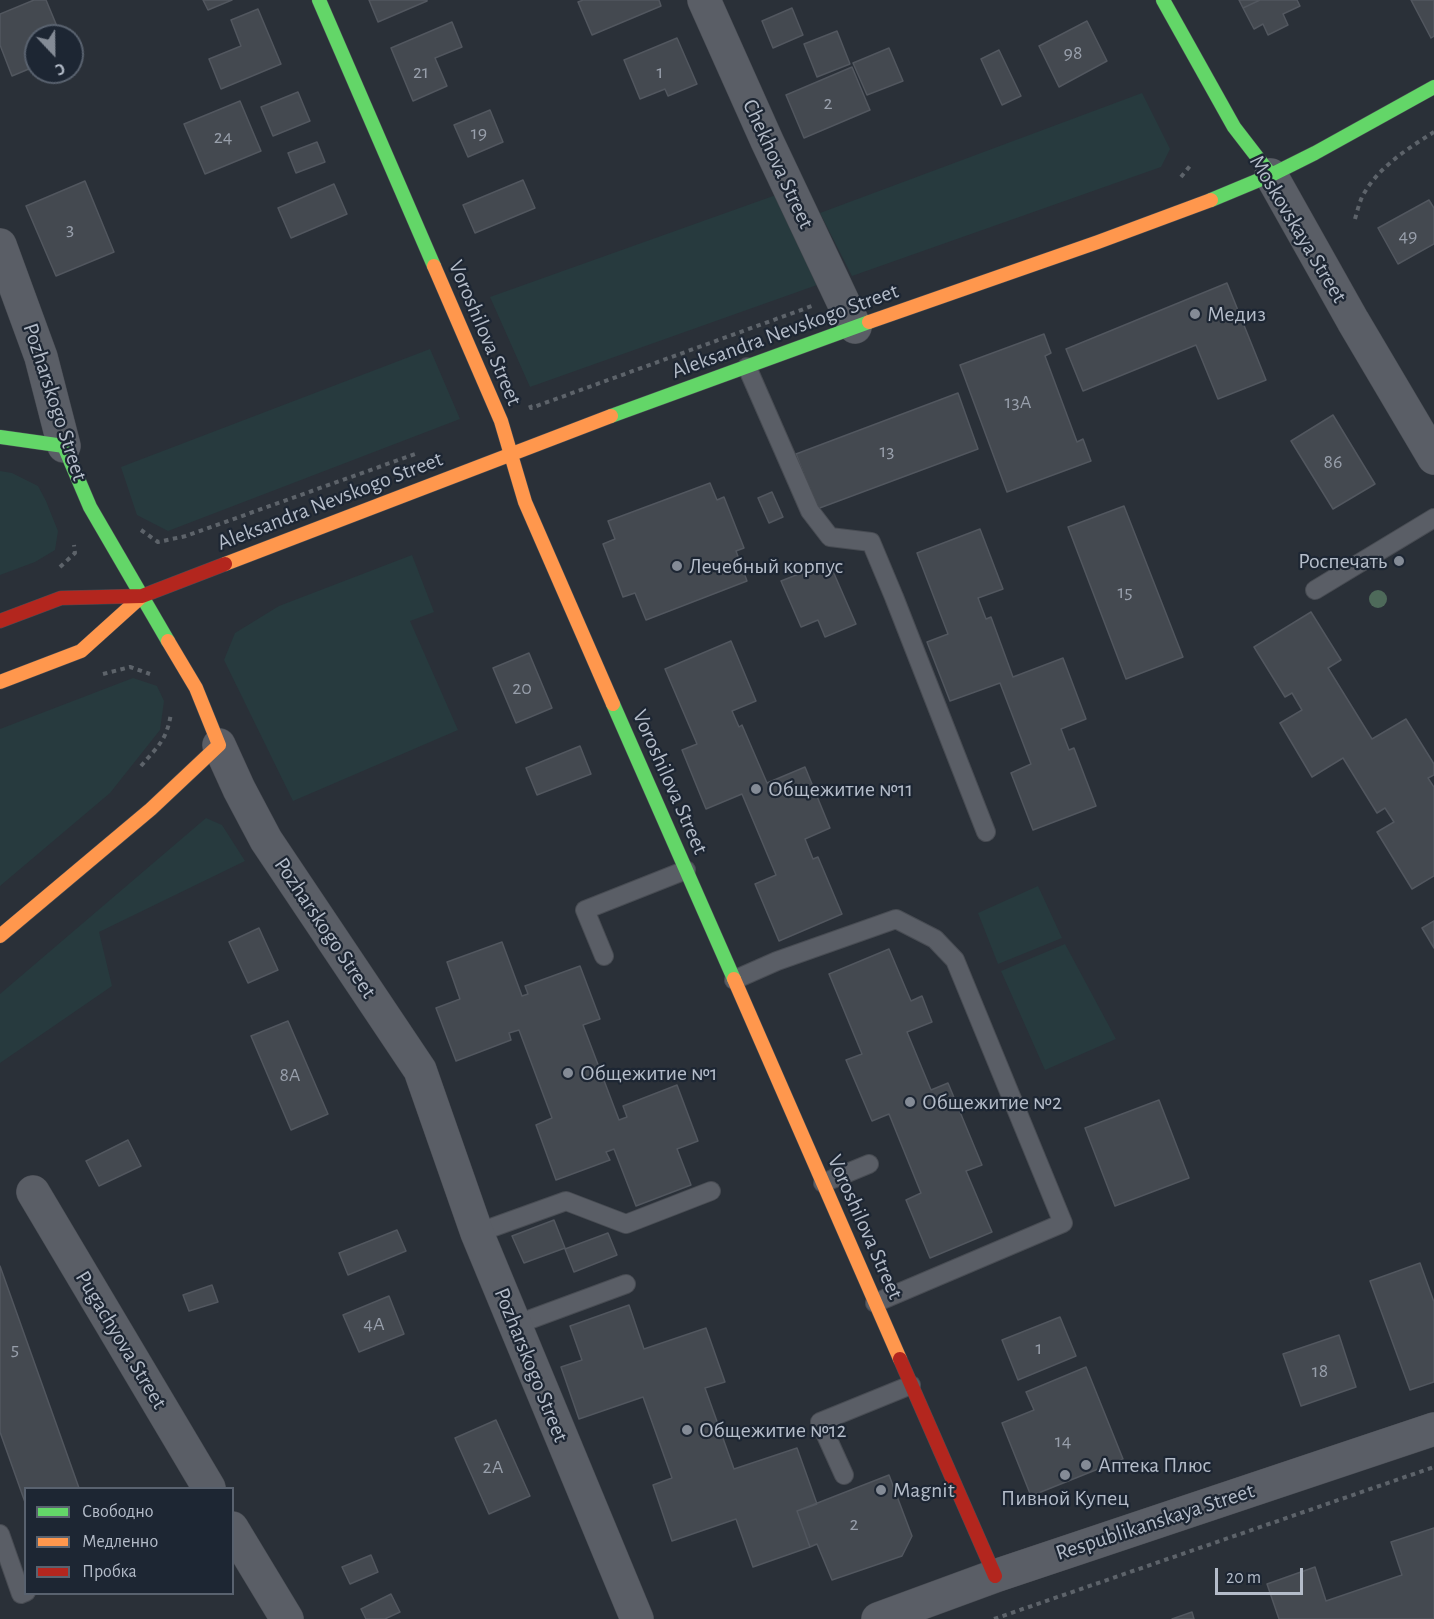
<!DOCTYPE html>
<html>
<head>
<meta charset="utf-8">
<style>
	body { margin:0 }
	#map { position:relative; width:1434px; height:1619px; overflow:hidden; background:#2a3038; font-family:"Alegreya Sans",sans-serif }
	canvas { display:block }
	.legend { position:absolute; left:24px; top:1487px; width:210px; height:108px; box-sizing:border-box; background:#1d2633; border:2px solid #59626f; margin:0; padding:8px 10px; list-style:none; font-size:18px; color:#b4bcc9 }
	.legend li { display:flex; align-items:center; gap:12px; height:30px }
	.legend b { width:30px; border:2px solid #59626f }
	.north { position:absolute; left:24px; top:24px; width:60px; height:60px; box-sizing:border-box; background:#1d2633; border:2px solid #59626f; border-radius:50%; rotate:158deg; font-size:16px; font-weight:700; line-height:24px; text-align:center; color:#b4bcc9 }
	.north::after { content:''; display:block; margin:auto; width:21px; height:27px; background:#848b96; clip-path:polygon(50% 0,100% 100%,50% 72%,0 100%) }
	.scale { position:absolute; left:1215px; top:1568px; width:88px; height:27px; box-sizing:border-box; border:3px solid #b4bcc9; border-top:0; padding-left:8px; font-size:18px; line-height:21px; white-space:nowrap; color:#b4bcc9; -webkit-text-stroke:4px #1d2633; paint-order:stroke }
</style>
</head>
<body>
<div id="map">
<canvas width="1434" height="1619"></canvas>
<ul class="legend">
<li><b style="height:8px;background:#63d668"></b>Свободно</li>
<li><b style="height:8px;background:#ff974d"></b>Медленно</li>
<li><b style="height:8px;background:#b3261e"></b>Пробка</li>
</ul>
<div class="north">С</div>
<div class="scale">20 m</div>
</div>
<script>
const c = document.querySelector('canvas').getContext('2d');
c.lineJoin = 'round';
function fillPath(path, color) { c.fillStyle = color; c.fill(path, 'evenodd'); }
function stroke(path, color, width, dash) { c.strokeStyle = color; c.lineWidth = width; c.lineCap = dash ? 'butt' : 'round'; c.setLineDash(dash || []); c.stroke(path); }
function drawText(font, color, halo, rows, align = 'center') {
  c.font = font + ' "Alegreya Sans",sans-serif'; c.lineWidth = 4.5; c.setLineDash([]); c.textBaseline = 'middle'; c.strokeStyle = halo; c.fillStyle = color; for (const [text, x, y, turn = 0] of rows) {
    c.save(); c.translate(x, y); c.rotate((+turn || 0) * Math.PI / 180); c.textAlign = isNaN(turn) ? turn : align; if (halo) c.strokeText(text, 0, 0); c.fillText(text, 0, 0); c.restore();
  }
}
const green = new Path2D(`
	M1142 93 1170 149 1161 167 852 276 820 213Z
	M776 195 817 285 530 387 490 297Z
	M430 349 460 419 168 531 137 515 121 467Z
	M0 471 12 473 38 486 46 501 58 531 55 550 35 562 0 575Z
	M412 555 434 612 410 621 458 730 293 801 224 660 235 633 279 606Z
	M133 678 157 686 164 701 160 730 110 793 0 886V729Z
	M206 818 222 825 245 861 99 932 112 986 0 1063V994Z
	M1038 886 1062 938 998 964 978 913Z
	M1065 944 1116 1039 1045 1070 1001 971Z`);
const building = new Path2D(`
	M34 0H46L61 36H36V66L12 76 0 45V14Z
	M203 0H232L208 10Z
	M369 0H427V1L378 22Z
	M583 0H659L661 6 592 35 578 2Z
	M1239 0H1260L1243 8Z
	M1260 0H1297L1300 6 1283 14 1288 25 1268 35 1263 24 1254 29 1243 8Z
	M1411 0H1434V36L1431 38Z
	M792 8 803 35 773 48 762 21Z
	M258 9 281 64 221 89 209 59 241 46 231 20Z
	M1087 21 1107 61 1059 87 1039 46Z
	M452 22 462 47 435 58 447 86 413 101 391 48Z
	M837 31 850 64 817 77 804 44Z
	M677 38 697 84 668 96 665 89 640 99 624 60Z
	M889 48 903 81 867 95 853 63Z
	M999 50 1021 96 1002 105 981 59Z
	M852 67 870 110 804 138 786 95Z
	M298 92 310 121 273 136 261 107Z
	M240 101 261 151 205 174 184 124Z
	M490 110 503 142 468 157 454 125Z
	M317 142 325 162 296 173 288 153Z
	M523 180 535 208 475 233 463 205Z
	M85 181 114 252 56 276 26 206Z
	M334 184 347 214 291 238 278 208Z
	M1429 200 1434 208V244L1398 264 1378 228Z
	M1227 283 1266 380 1218 399 1196 345 1083 391 1066 349Z
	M1044 334 1051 353 1045 356 1077 442 1083 439 1091 461 1007 492 960 365Z
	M958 393 978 449 817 509 796 454Z
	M1333 415 1375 484 1333 509 1291 441Z
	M710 483 717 500 724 497 744 548 736 551 747 581 646 620 635 593 623 597 603 544 615 539 608 521Z
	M772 492 783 517 769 523 758 498Z
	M1124 506 1183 657 1126 679 1068 527Z
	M980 529 1003 589 978 598 986 619 991 617 1013 677 1063 658 1086 719 1061 729 1069 750 1074 748 1096 806 1033 830 1011 773 1031 764 1000 683 950 701 927 642 948 634 917 553Z
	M829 562 856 624 825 637 818 620 801 627 781 581Z
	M1311 612 1341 660 1328 668 1372 739 1406 719 1434 764V775L1428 778 1434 787V876L1412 889 1377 832 1394 822 1385 808 1377 813 1343 758 1312 777 1280 723 1302 710 1292 693 1285 697 1254 647Z
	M731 641 756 701 732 711 739 727 742 725 767 783 805 767 830 828 805 839 813 859 818 857 842 914 779 941 755 884 776 875 742 794 706 809 682 750 697 744 665 669Z
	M529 653 552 708 516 723 493 668Z
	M580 746 591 774 537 795 526 768Z
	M1434 921V948L1422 928Z
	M259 928 278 970 248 983 229 942Z
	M502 942 522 996 528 994 525 986 580 966 600 1019 583 1025 619 1120 627 1117 623 1106 677 1085 698 1141 677 1149 691 1185 636 1206 614 1149 606 1152 610 1160 556 1180 536 1125 552 1118 519 1030 509 1033 511 1040 456 1061 436 1008 460 999 447 962Z
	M889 949 911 1001 922 996 932 1022 907 1032 931 1090 948 1083 982 1165 966 1171 992 1232 930 1258 906 1200 921 1193 889 1114 872 1121 846 1060 862 1054 829 974Z
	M288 1021 328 1114 291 1130 251 1036Z
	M1159 1100 1189 1178 1115 1206 1085 1128Z
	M128 1140 141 1166 99 1186 86 1161Z
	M554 1220 565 1248 524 1263 512 1236Z
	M397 1230 406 1251 348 1275 339 1253Z
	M608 1233 617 1255 574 1272 565 1249Z
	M1420 1263 1434 1302V1382L1410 1390 1370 1281Z
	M0 1266 79 1488H26V1505L0 1432Z
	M212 1285 218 1302 189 1311 183 1295Z
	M389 1296 404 1334 359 1352 343 1315Z
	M629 1305 644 1349 706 1328 725 1382 705 1388 734 1469 797 1448 817 1504 797 1511 810 1547 753 1567 736 1519 672 1541 653 1485 672 1478 643 1397 579 1419 561 1367 582 1360 570 1326Z
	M1060 1317 1076 1356 1018 1380 1002 1340Z
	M1339 1335 1356 1387 1301 1406 1283 1354Z
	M1086 1367 1123 1459 1031 1496 1002 1423 1034 1410 1026 1392Z
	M496 1420 530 1496 489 1514 455 1438Z
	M889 1475 912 1536 902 1556 832 1580 817 1544 810 1547 797 1511Z
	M1434 1528V1619H1279L1267 1584 1315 1567 1326 1601 1402 1575 1391 1542Z
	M371 1555 378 1572 350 1584 342 1567Z
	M391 1594 400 1612 385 1619H366L361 1609Z
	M1192 1612 1194 1619H1172Z`);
const path = new Path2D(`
	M1181 177 1190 166
	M1355 219C1357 212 1359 204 1362 197 1377 168 1407 149 1434 132
	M530 405 531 408 812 306
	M141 530 158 542 186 536 418 453
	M60 567 75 553 74 545
	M103 674 130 667 150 674
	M141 766C158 746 167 740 171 713
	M994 1619 1434 1467`);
const lane = new Path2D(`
	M747 367 810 511 830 537 871 542 894 597 986 832
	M1315 590 1434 518
	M604 956 585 910 686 870
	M734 980 777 961 896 919 935 939 955 960 1063 1223 875 1303
	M823 1183 869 1164
	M477 1233 566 1201 626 1224 711 1191
	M515 1325 626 1284
	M844 1475 820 1422 911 1385
	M0 1534 21 1594 26 1592`);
const street = new Path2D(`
	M704 0 767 141 855 327
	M1271 175 1353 321 1434 458
	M0 245 41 357 64 446
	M219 745 239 789 266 840 420 1070 477 1233 637 1619
	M33 1192 209 1488
	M232 1528 287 1619
	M878 1619 995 1576 1434 1429`);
const fast = new Path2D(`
	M319 0 434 266
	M1163 0 1234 127 1271 175
	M1211 200 1271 175 1315 153 1434 87
	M611 416 869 322
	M0 437 64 446 90 507 168 641
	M613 704 734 979`);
const slow = new Path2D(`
	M434 266 501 421 525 502 613 704
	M869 322 1098 242 1211 200
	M225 564 611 416
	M0 682 81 651 142 596
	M0 936 151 809 219 745 196 688 168 641
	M734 979 900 1359`);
const jam = new Path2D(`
	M0 621 61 598 142 596 225 564
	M900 1359 995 1576`);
const trees = [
	[1378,599]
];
const markers = [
	[1195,314,6,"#848b96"],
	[1399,561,6,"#848b96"],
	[677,566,6,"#848b96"],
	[756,789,6,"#848b96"],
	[568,1073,6,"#848b96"],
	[910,1102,6,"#848b96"],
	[687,1430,6,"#848b96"],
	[1086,1465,6,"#848b96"],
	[1065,1475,6,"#848b96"],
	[881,1490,6,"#848b96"]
];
const numberNames = [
	["98",1073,53],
	["21",421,72],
	["1",660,72],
	["2",828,103],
	["19",479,133],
	["24",223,137],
	["3",70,229],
	["49",1408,236],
	["13А",1018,402],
	["13",887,451],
	["86",1333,462],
	["15",1125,592],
	["20",522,688],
	["8А",290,1075],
	["4А",374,1324],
	["1",1039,1348],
	["5",15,1349],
	["18",1320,1371],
	["14",1063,1441],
	["2А",493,1467],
	["2",854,1524]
];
const streetNames = [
	["Chekhova Street",778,164,65],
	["Moskovskaya Street",1298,229,59],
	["Aleksandra Nevskogo Street",785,331,-20],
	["Voroshilova Street",485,333,67],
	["Pozharskogo Street",55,402,72],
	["Aleksandra Nevskogo Street",330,501,-21],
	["Voroshilova Street",670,782,66],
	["Pozharskogo Street",325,928,56],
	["Voroshilova Street",865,1227,66],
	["Pugachyova Street",121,1340,59],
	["Pozharskogo Street",531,1365,68],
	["Respublikanskaya Street",1155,1522,-18]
];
const poiNames = [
	["Медиз",1207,314],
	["Роспечать",1387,561,"right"],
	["Лечебный корпус",689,566],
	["Общежитие №11",768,789],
	["Общежитие №1",580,1073],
	["Общежитие №2",922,1102],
	["Общежитие №12",699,1430],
	["Аптека Плюс",1098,1465],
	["Magnit",893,1490],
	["Пивной Купец",1065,1498,"center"]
];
fillPath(green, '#273a3e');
fillPath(building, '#444950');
stroke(building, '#52575f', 1.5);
stroke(lane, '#484c53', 20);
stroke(street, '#484c53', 34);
stroke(fast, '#484c53', 15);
stroke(slow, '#484c53', 15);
stroke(jam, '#484c53', 15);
stroke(path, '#5d636a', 4, [4.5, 4.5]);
stroke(lane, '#5a5e66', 18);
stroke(street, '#5a5e66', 33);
stroke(fast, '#63d668', 14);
stroke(slow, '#ff974d', 14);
stroke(jam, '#b3261e', 14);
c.fillStyle = '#4e6a5a';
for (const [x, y] of trees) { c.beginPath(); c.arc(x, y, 9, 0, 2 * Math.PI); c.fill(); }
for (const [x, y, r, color] of markers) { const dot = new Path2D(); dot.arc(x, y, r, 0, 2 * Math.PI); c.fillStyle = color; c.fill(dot); stroke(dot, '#1d2633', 2); }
drawText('20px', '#989fab', null, numberNames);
drawText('22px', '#b4bcc9', '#1d2633', streetNames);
drawText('22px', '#b4bcc9', '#1d2633', poiNames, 'left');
</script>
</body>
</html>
